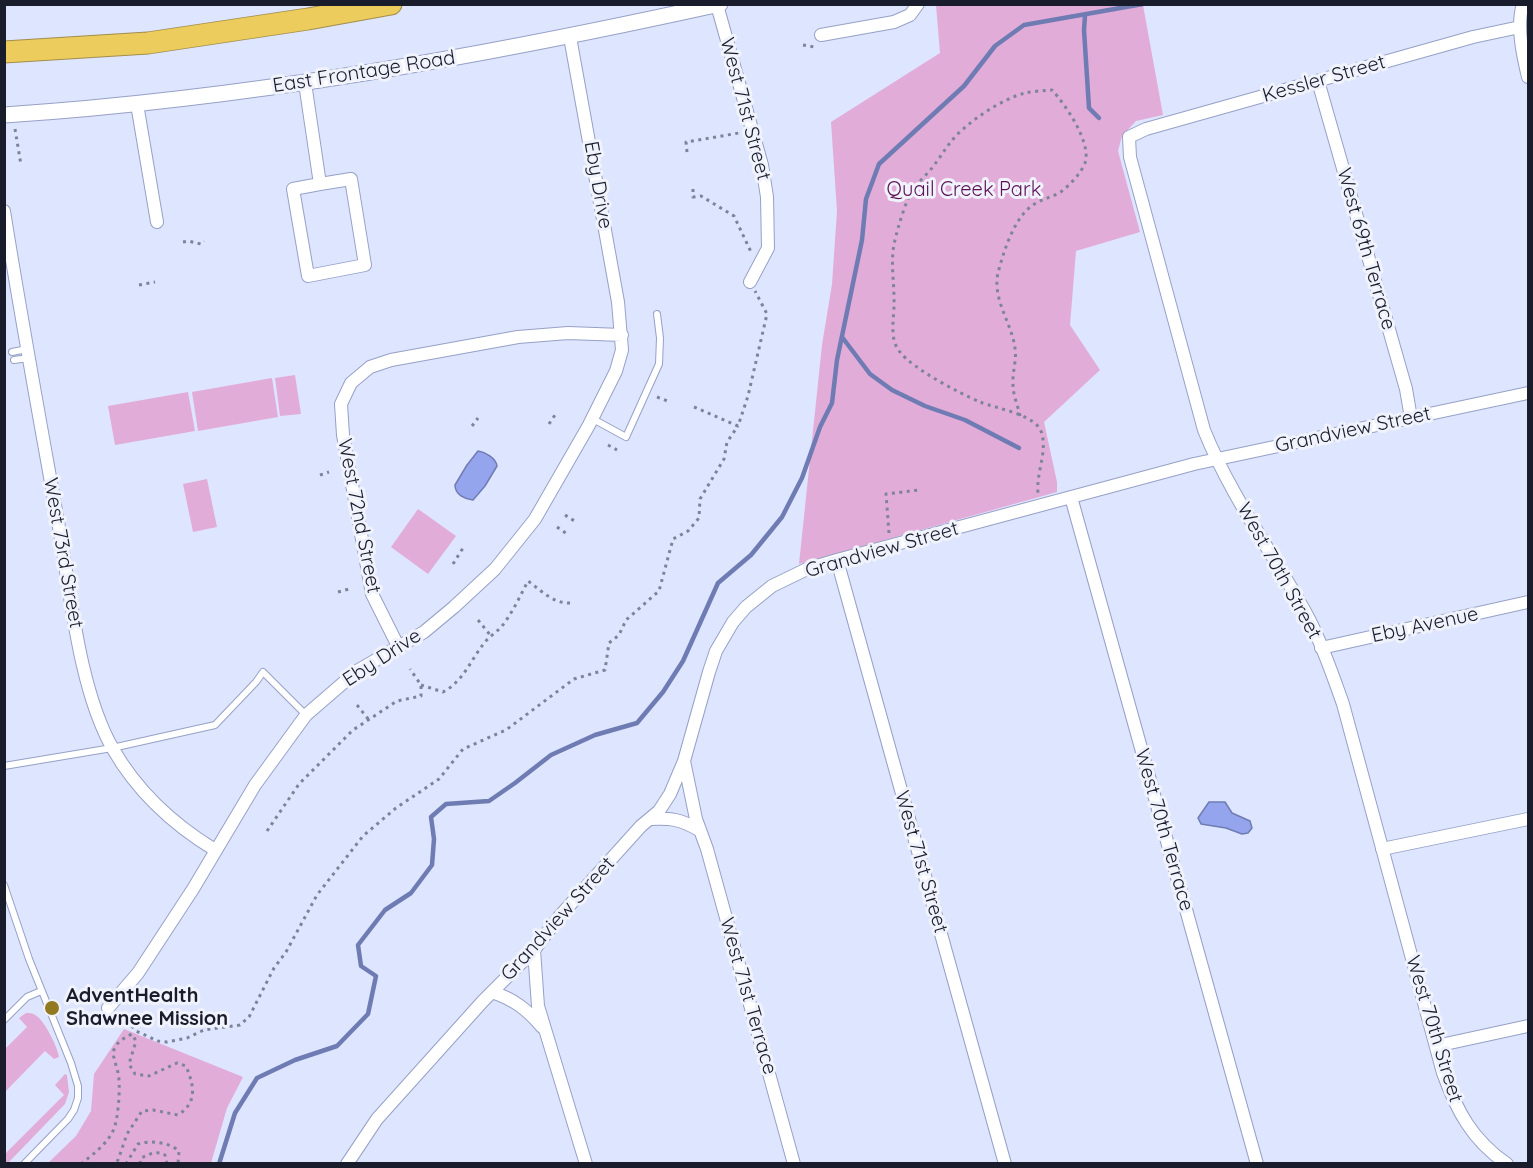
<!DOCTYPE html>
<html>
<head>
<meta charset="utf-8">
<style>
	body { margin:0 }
	#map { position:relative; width:1533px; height:1168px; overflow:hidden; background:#dee5fe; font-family:Quicksand,sans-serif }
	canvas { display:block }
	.frame { position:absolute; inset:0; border:6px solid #191c2b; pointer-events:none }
</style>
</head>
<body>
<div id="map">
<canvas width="1533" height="1168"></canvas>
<div class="frame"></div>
</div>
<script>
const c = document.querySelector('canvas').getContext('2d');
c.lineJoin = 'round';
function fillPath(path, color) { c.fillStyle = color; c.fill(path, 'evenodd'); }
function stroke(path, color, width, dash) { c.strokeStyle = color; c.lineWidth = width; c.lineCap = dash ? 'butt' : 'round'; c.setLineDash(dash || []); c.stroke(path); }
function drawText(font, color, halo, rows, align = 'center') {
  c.font = font + ' Quicksand,sans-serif'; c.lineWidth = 6; c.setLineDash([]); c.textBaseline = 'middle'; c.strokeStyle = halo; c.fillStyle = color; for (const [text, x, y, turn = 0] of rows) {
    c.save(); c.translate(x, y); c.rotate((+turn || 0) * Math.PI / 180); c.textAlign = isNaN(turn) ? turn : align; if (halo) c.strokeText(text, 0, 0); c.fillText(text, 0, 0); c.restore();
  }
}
const green = new Path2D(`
	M936 5H1143L1163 115 1136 121 1122 136 1118 151 1140 232 1076 251 1070 325 1100 370 1044 422 1057 482V492L799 564 822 345 832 284 837 211 831 122 940 53Z
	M295 375 301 414 280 416 275 378Z
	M272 378 278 417 198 431 192 392Z
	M188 392 195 431 115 445 108 406Z
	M207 479 217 527 193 532 183 484Z
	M418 509 456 536 428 574 391 547Z
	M26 1013C30 1013 32 1013 35 1015 44 1019 58 1048 59 1057L54 1059 45 1051 5 1092V1049L27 1027 19 1018Z
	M124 1029 243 1077 227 1108 211 1163H48L76 1136 91 1111 94 1074Z
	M65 1074 67 1075 69 1092 65 1104 8 1163H5V1154L64 1095 55 1085Z`);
const water = new Path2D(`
	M478 451C485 452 496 458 497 466L485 486 473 500C465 499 455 495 455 485L467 465Z
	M1209 802H1225L1232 813 1250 821 1252 828 1248 833 1242 834 1226 828 1201 824 1198 818Z`);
const stream = new Path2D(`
	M1085 16 1084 30 1089 108 1099 118
	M842 337 870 374 892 390 925 406 965 420 1019 448
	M219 1164 235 1113 257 1078 295 1060 337 1046 368 1014 376 976 361 966 358 945 385 910 411 893 432 865 434 839 431 817 446 804 489 801 515 783 551 755 595 735 637 723 663 692 683 661 718 583 751 555 782 517 802 478 820 427 832 403 837 360 862 240 866 199 879 164 964 86 995 46 1024 25 1143 4`);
const path = new Path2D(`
	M803 45 814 47
	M15 129 21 165
	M687 152 686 142 739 133
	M693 189V197L701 196 734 216 751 252
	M183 242 188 241 201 244 204 241
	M139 285 155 282
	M657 397 670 402
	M694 407 738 426 748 396 767 314 755 291
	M1020 416C1018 406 1013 395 1013 385 1012 373 1017 360 1015 348 1012 324 992 299 998 273 1003 253 1013 222 1029 208 1039 199 1052 198 1062 191 1071 184 1081 173 1085 163 1092 143 1065 104 1052 90 1043 91 1033 91 1025 93 1001 99 964 124 950 143 944 150 940 158 934 165 928 174 919 181 913 189 906 200 898 227 895 240 890 260 894 279 894 299 895 316 888 338 900 352 913 369 959 393 980 402 997 409 1037 414 1042 434 1047 454 1036 473 1038 493
	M549 424 555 415
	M472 426 478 418
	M608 445 617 450
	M320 475 329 472
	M565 515 576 522
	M557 527 567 534
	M889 533 886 494 919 490
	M453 564 463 548
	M338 592 349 589
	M478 620 491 636
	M421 685 443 692C464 681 471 659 485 642 490 636 497 632 502 626 513 612 520 596 528 581 542 591 553 604 572 603
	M357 705 369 720
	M267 831 299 784 353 730 397 701 421 696V685L410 669
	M127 1020 136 1031 158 1041 167 1042 187 1038 204 1030 240 1025 249 1017 274 968 286 952 317 895 363 836 396 808 439 779 463 749 506 730 574 679 605 670 609 643 619 635 626 620 659 591 673 539 688 531 699 518 700 499 724 459 727 442 738 426
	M81 1164C93 1154 106 1145 113 1131 118 1121 120 1092 119 1080 118 1059 101 1049 132 1034L136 1041 129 1064 135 1074 149 1076 177 1063 186 1066C194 1086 198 1102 178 1115L153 1110 142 1111 127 1134 118 1160 115 1164
	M126 1164 138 1144C151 1140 168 1142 179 1151L178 1164
	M140 1164 141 1158C150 1154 156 1150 165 1155L167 1164`);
const service = new Path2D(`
	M12 352 27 349
	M14 360 29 358
	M593 419 626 437 659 364 660 338 657 314
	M4 766 112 748 215 725 256 682 263 672 306 715
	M4 885 29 959 71 1063 78 1086V1098L74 1110 68 1119 24 1164
	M4 1020 27 997 41 991`);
const minor = new Path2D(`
	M1523 4C1516 26 1523 56 1528 77
	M717 5 762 165 767 197 768 248 750 282
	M821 35 894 22 910 15 918 4
	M1318 81 1406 389 1411 418
	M305 83 320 184 351 179 365 265 308 276 293 189 320 184
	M137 104 157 222
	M4 211C21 318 41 426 60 533 71 598 80 692 113 749 137 791 174 825 215 850
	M1071 497 1257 1164
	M837 560 1005 1164
	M398 646 372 594 343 435 341 404 351 383 370 367 391 360 518 337 568 333 622 335
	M1321 648 1528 602
	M684 761 696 819 707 849 794 1164
	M650 819C671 818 680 819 699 830
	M1382 849 1528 819
	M534 950 538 1006 586 1164
	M492 992C513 999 527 1009 542 1027
	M108 1008 138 973 193 889 255 785 306 715 357 671 424 632 454 607 495 569 535 519 589 425 616 371 622 350 618 302 570 37
	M1436 1046 1528 1026
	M347 1164 377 1119 483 1001 534 950 559 917 641 826 659 811 670 794 684 761 709 672 716 651 733 622 746 607 772 586 807 569 837 560 1194 464 1528 393
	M1507 1164C1472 1140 1457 1111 1443 1073L1343 704C1333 676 1323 646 1309 619 1275 556 1231 497 1204 430L1130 157 1129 137 1146 129 1473 37 1520 27`);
const tertiary = new Path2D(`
	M4 115C246 99 484 56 720 4`);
const motorway = new Path2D(`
	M4 52 148 43 308 19 391 4`);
const markers = [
	[52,1008,8,"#927a21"]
];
const streetNames = [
	["East Frontage Road",364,72,-9],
	["Kessler Street",1324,79,-16],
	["West 71st Street",745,109,75],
	["Eby Drive",598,185,80],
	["West 69th Terrace",1366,249,74],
	["Grandview Street",1353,430,-12],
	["West 72nd Street",359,516,79],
	["Grandview Street",882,550,-16],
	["West 73rd Street",63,553,80],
	["West 70th Street",1279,571,61],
	["Eby Avenue",1425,625,-12],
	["Eby Drive",382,658,-33],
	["West 70th Terrace",1164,830,74],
	["West 71st Street",921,862,74],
	["Grandview Street",558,919,-48],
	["West 71st Terrace",748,996,74],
	["West 70th Street",1434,1029,73]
];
const parkNames = [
	["Quail Creek Park",964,190]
];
const poiNames = [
	["AdventHealth",66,996],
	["Shawnee Mission",66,1019]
];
fillPath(green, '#e2acd8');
fillPath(water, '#94a5ed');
stroke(water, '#6f7cb3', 1.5);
stroke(stream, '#6f7cb3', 4.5);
stroke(service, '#96a1c7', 8);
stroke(minor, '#96a1c7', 14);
stroke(tertiary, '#96a1c7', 17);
stroke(motorway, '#a28e4c', 23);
stroke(path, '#7e8498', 3, [3, 4.5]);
stroke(service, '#fff', 6);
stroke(minor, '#fff', 12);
stroke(tertiary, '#fff', 15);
stroke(motorway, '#eccc5d', 21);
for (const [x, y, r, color] of markers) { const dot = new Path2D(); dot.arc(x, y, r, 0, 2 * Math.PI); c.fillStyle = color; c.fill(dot); stroke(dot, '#f0f3fb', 2); }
drawText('20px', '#191c2b', '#f0f3fb', streetNames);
drawText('20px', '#5e1056', '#f0f3fb', parkNames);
drawText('bold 20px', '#191c2b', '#f0f3fb', poiNames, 'left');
</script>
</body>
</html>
